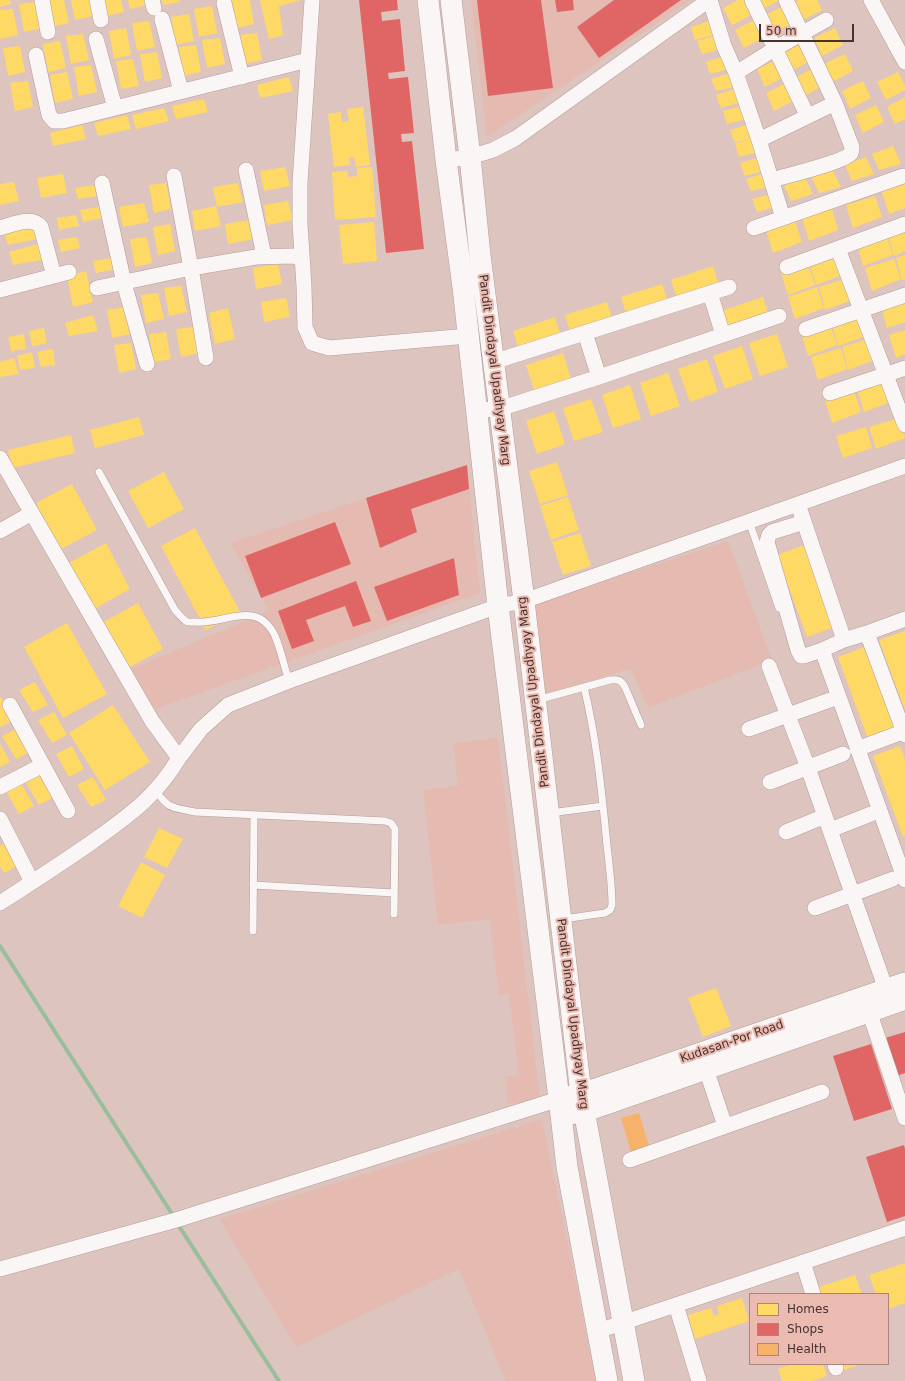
<!DOCTYPE html>
<html>
<head>
<meta charset="utf-8">
<style>
	body { margin:0 }
	#map { position:relative; width:905px; height:1381px; overflow:hidden; background:#dec4bf; font-family:"DejaVu Sans",sans-serif }
	canvas { display:block }
	.legend { position:absolute; left:749px; top:1293px; width:140px; height:72px; box-sizing:border-box; background:#ebbbb2; border:1px solid #a9857e; margin:0; padding:5px 7px; list-style:none; font-size:12px; color:#46332f }
	.legend li { display:flex; align-items:center; gap:8px; height:20px }
	.legend b { width:20px; border:1px solid #a9857e }
	.scale { position:absolute; left:759px; top:24px; width:95px; height:18px; box-sizing:border-box; border:2px solid #46332f; border-top:0; padding-left:5px; font-size:12px; line-height:14px; white-space:nowrap; color:#46332f; -webkit-text-stroke:3px #ebbbb2; paint-order:stroke }
</style>
</head>
<body>
<div id="map">
<canvas width="905" height="1381"></canvas>
<ul class="legend">
<li><b style="height:11px;background:#ffd966"></b>Homes</li>
<li><b style="height:11px;background:#e06666"></b>Shops</li>
<li><b style="height:11px;background:#f6b26b"></b>Health</li>
</ul>
<div class="scale">50 m</div>
</div>
<script>
const c = document.querySelector('canvas').getContext('2d');
c.lineJoin = 'round';
function fillPath(path, color) { c.fillStyle = color; c.fill(path, 'evenodd'); }
function stroke(path, color, width, dash) { c.strokeStyle = color; c.lineWidth = width; c.lineCap = dash ? 'butt' : 'round'; c.setLineDash(dash || []); c.stroke(path); }
function drawText(font, color, halo, rows, align = 'center') {
  c.font = font + ' "DejaVu Sans",sans-serif'; c.lineWidth = 4; c.setLineDash([]); c.textBaseline = 'middle'; c.strokeStyle = halo; c.fillStyle = color; for (const [text, x, y, turn = 0] of rows) {
    c.save(); c.translate(x, y); c.rotate((+turn || 0) * Math.PI / 180); c.textAlign = isNaN(turn) ? turn : align; if (halo) c.strokeText(text, 0, 0); c.fillText(text, 0, 0); c.restore();
  }
}
const built = new Path2D(`
	M471 0H691L487 137Z
	M467 465 480 593 155 709 131 669 269 611 230 543Z
	M728 541 772 660 648 708 631 668 542 697 534 604Z
	M498 738 540 1100 508 1104 505 1077 519 1075 509 994 499 995 490 919 438 925 423 790 458 786 453 743Z
	M542 1119 596 1381H506L459 1269 296 1347 220 1219Z`);
const homes = new Path2D(`
	M0 0H10L11 4 0 7Z
	M46 0H64L69 23 51 27Z
	M71 0H89L93 16 75 20Z
	M103 0H121L124 12 106 16Z
	M128 0H146L147 5 130 9Z
	M162 0H180V2L163 5Z
	M232 0H250L254 24 237 28Z
	M260 0H301L279 6 283 35 269 39Z
	M738 0H746L753 14 732 25 723 8Z
	M757 0H780L761 10Z
	M799 0H817L822 10 801 21 793 3Z
	M36 2 42 28 24 32 19 4Z
	M785 5 794 23 773 34 764 16Z
	M212 6 217 33 199 37 194 9Z
	M13 9 18 35 0 39V10Z
	M189 14 194 41 176 45 171 17Z
	M756 19 765 37 744 48 735 30Z
	M149 21 155 47 137 51 132 23Z
	M710 21 714 35 695 40 691 27Z
	M126 28 131 55 114 59 109 31Z
	M835 28 843 45 822 56 814 38Z
	M257 33 262 60 245 64 240 35Z
	M83 34 89 60 71 64 66 36Z
	M717 35 721 49 702 54 697 41Z
	M220 38 225 64 207 68 202 40Z
	M60 41 66 68 48 72 43 44Z
	M803 43 812 60 791 71 783 53Z
	M196 45 201 72 183 76 179 47Z
	M20 46 25 72 8 76 3 48Z
	M157 52 162 78 145 82 140 54Z
	M845 54 853 71 832 82 824 64Z
	M725 56 729 69 710 74 706 62Z
	M133 59 139 86 121 89 116 61Z
	M778 59 786 76 765 87 757 69Z
	M91 65 97 92 79 96 74 67Z
	M816 67 824 85 804 96 795 78Z
	M67 72 73 99 55 103 50 75Z
	M898 72 905 86V90L886 100 877 82Z
	M730 73 734 87 716 91 711 79Z
	M289 77 293 91 260 98 257 85Z
	M28 81 33 107 15 111 10 83Z
	M863 81 871 98 850 109 842 91Z
	M787 82 795 100 774 111 766 93Z
	M735 89 739 103 721 108 716 95Z
	M905 97V119L895 124 887 107Z
	M204 99 208 112 176 119 172 106Z
	M876 105 884 122 863 133 855 115Z
	M742 106 746 119 727 124 723 111Z
	M363 107 370 165 356 167 354 157 349 158 350 165 334 167 328 114 341 112 342 122 349 121 347 109Z
	M164 108 169 121 136 129 132 115Z
	M127 115 131 129 98 136 94 123Z
	M749 124 753 138 735 143 730 130Z
	M82 125 86 139 53 146 50 133Z
	M754 138 758 152 739 157 735 144Z
	M893 146 901 164 879 170 872 154Z
	M760 157 764 171 745 176 740 163Z
	M866 157 874 174 852 181 845 165Z
	M285 167 290 186 264 191 260 171Z
	M372 167 376 217 335 220 332 172 347 171 348 177 357 176V168Z
	M832 169 841 187 819 193 811 177Z
	M765 173 769 187 751 191 746 179Z
	M63 174 67 193 41 198 37 178Z
	M805 177 813 194 791 201 784 185Z
	M14 182 19 201 0 205V184Z
	M166 183 171 209 154 213 149 185Z
	M238 183 243 202 217 207 213 187Z
	M905 184V208L889 214 882 192Z
	M94 185 97 196 78 199 75 188Z
	M772 194 775 207 757 212 752 199Z
	M875 196 882 217 853 228 846 205Z
	M288 201 293 220 267 225 264 205Z
	M144 203 149 222 123 227 119 207Z
	M216 206 221 226 195 231 192 211Z
	M99 207 102 218 83 222 80 210Z
	M832 209 838 230 809 241 802 218Z
	M76 215 79 226 59 230 57 218Z
	M250 220 254 239 228 244 225 224Z
	M795 221 802 242 773 253 766 230Z
	M374 222 377 261 343 264 339 225Z
	M33 224 37 239 8 245 4 232Z
	M170 224 175 251 158 255 153 227Z
	M905 227V251L894 256 887 233Z
	M886 234 893 255 863 266 857 243Z
	M77 237 80 248 61 252 58 240Z
	M147 237 152 263 135 267 130 239Z
	M38 244 42 260 13 265 9 252Z
	M839 253 845 274 816 285 809 262Z
	M905 255V279L902 280 896 258Z
	M112 258 115 269 96 273 93 261Z
	M894 259 901 279 872 291 865 268Z
	M278 264 282 284 256 289 253 268Z
	M808 264 815 285 788 295 781 273Z
	M713 266 719 285 677 299 671 280Z
	M86 271 93 302 73 307 67 276Z
	M848 278 855 299 825 310 819 287Z
	M662 284 669 303 627 317 621 297Z
	M181 286 187 312 169 316 164 288Z
	M817 287 824 308 795 319 788 297Z
	M158 293 164 319 146 323 141 295Z
	M763 297 769 316 727 330 721 311Z
	M286 298 290 317 264 322 261 302Z
	M905 298V322L887 328 881 306Z
	M607 302 613 321 571 335 565 315Z
	M125 307 130 334 112 338 107 310Z
	M228 308 235 339 215 344 209 313Z
	M861 314 868 335 838 346 832 324Z
	M93 315 98 331 69 336 65 323Z
	M555 317 561 336 519 350 513 331Z
	M830 324 837 345 808 356 801 333Z
	M193 327 199 353 181 357 176 329Z
	M44 328 47 343 32 346 29 331Z
	M905 330V354L896 358 889 335Z
	M166 332 171 359 154 362 149 334Z
	M24 334 26 349 11 351 8 337Z
	M777 334 788 367 760 376 749 343Z
	M871 338 877 359 848 370 842 347Z
	M131 343 136 369 119 373 114 345Z
	M742 346 753 379 725 389 713 356Z
	M841 348 847 369 818 380 811 357Z
	M53 349 55 365 41 367 37 352Z
	M32 352 35 368 20 370 17 356Z
	M563 353 572 382 535 393 526 365Z
	M14 358 19 374 0 377V362Z
	M707 359 718 392 690 402 678 369Z
	M668 373 680 406 651 416 640 383Z
	M886 380 893 401 864 412 857 390Z
	M630 385 641 419 613 428 602 395Z
	M854 391 861 412 832 423 825 400Z
	M591 399 603 432 574 441 563 408Z
	M554 411 565 444 537 454 526 421Z
	M139 417 144 435 95 448 90 430Z
	M899 418 905 438 876 449 869 427Z
	M866 427 872 448 843 458 836 436Z
	M71 435 75 453 12 468 8 450Z
	M557 462 568 495 540 504 529 471Z
	M164 472 184 509 148 528 128 491Z
	M72 484 97 530 61 549 36 503Z
	M568 497 579 530 551 540 540 506Z
	M195 528 240 612 206 630 161 546Z
	M580 533 591 566 563 575 552 542Z
	M106 543 130 589 94 609 69 563Z
	M804 545 834 627 807 637 777 555Z
	M138 603 163 649 126 669 102 623Z
	M67 623 107 694 63 718 24 647Z
	M905 631V710L879 640Z
	M865 647 895 729 868 739 838 657Z
	M35 682 48 705 33 712 19 690Z
	M1 697 14 720 0 727V698Z
	M113 705 150 762 105 790 69 733Z
	M54 712 67 735 52 743 38 720Z
	M18 728 31 751 16 759 2 736Z
	M0 744 10 762 0 767Z
	M72 746 84 769 69 777 56 754Z
	M900 746 905 760V836L903 837 873 756Z
	M41 774 54 797 39 805 26 783Z
	M93 777 106 800 91 807 77 785Z
	M21 783 34 806 19 814 6 791Z
	M159 828 183 839 167 868 144 857Z
	M6 842 19 865 4 873 0 866V846Z
	M141 862 165 875 142 918 118 906Z
	M716 988 731 1026 703 1037 688 998Z
	M905 1263V1303L888 1309V1294H876L869 1275Z
	M855 1275 862 1294H816L814 1289Z
	M742 1298 749 1321 695 1339 688 1315 711 1308 714 1316 719 1314 717 1306Z
	M792 1364H823L827 1376 813 1381H782L778 1369Z
	M839 1364H862L842 1371Z`);
const shops = new Path2D(`
	M359 0H397L398 10 381 12 382 21 400 19 405 71 388 73 389 79 408 77 414 133 401 134 402 142 412 141 424 249 386 253Z
	M477 0H541L553 88 488 96Z
	M555 0H573L574 10 557 12Z
	M614 0H681L599 58 577 27Z
	M467 465 469 489 411 509 417 532 380 548 366 498Z
	M335 522 351 564 261 598 245 556Z
	M454 558 459 595 387 621 374 587Z
	M356 581 371 621 353 627 345 606 306 620 314 641 292 649 278 611Z
	M905 1032V1073L897 1076 885 1038Z
	M871 1044 892 1109 854 1121 833 1056Z
	M904 1145 905 1149V1216L887 1222 866 1157Z`);
const health = new Path2D(`
	M639 1113 649 1146 631 1152 621 1118Z`);
const stream = new Path2D(`
	M0 946 174 1217
	M177 1223 279 1381`);
const lane = new Path2D(`
	M99 472 175 610C179 614 182 619 186 621 188 623 193 622 195 622 224 625 257 598 275 636 281 650 284 666 289 681
	M749 521 779 608
	M537 700 610 680C618 679 621 680 625 687L641 725
	M156 791C169 810 173 807 195 812L385 821 391 823 395 829 394 914
	M550 813 603 806
	M253 885 394 893
	M563 919 605 913 610 910 612 905C612 882 608 858 606 835 601 785 596 736 584 687
	M253 931 254 815`);
const street = new Path2D(`
	M42 0 48 32
	M97 0 101 20
	M152 0 154 8
	M312 0 300 183V224L304 286 305 327 312 343 329 348 468 336
	M710 0 724 46 736 73 759 140 783 218
	M752 0 807 115
	M871 0 905 62
	M224 3 242 77
	M162 19 181 91
	M96 39 115 108
	M36 55 49 115 54 121H63L308 60
	M736 73 776 48 826 20
	M759 140 835 103
	M446 160 470 157 493 150 516 138 709 0
	M246 170 264 256
	M174 176 191 268 206 358
	M772 180C785 176 845 162 851 153 852 151 852 149 852 147L835 103 786 0
	M102 183 124 283 147 364
	M0 228C12 225 32 215 41 227L54 276
	M754 228 903 176
	M838 249 905 425
	M787 267 905 224
	M97 288 191 268 256 257 293 256 302 259
	M0 290 69 272
	M710 293 723 335
	M806 329 905 295
	M585 333 599 377
	M493 362 729 287
	M830 393 905 368
	M476 410 499 409 599 377 779 316
	M0 458 152 721 179 758 201 729 228 705 289 681 498 606 524 601 905 466
	M798 504 844 640 822 650 905 880
	M804 522 772 532 769 535 767 542 798 650 801 656H804L822 650
	M0 531 32 513
	M867 633 905 619
	M844 640 867 633 905 735
	M769 666 807 765 889 998
	M10 705 68 811
	M749 729 830 700
	M857 749 905 731
	M770 782 843 754
	M0 787 43 765
	M0 819 32 882
	M830 830 871 814
	M786 832 825 816
	M0 903C31 883 62 863 92 842 128 816 156 797 179 758
	M815 908 893 879
	M869 1011 905 1118
	M706 1069 725 1126
	M630 1160 822 1092
	M803 1262 813 1294
	M0 1269 176 1220 559 1099
	M676 1305 699 1381
	M598 1331 905 1228
	M835 1364 836 1368`);
const secondary = new Path2D(`
	M428 0 446 160 463 287 498 606 561 1115 567 1167 607 1381
	M451 0 470 157 480 255 524 601 581 1094 634 1381
	M568 1097 599 1088 905 983
	M571 1114 585 1111 606 1104 905 999`);
const streetNames = [
	["Pandit Dindayal Upadhyay Marg",494,370,83],
	["Pandit Dindayal Upadhyay Marg",534,692,-97],
	["Pandit Dindayal Upadhyay Marg",572,1014,83],
	["Kudasan-Por Road",732,1042,-19]
];
fillPath(built, '#e4bab1');
fillPath(homes, '#ffd966');
fillPath(shops, '#e06666');
fillPath(health, '#f6b26b');
stroke(stream, '#99be9b', 4);
stroke(lane, '#b19e9a', 8);
stroke(street, '#b19e9a', 16);
stroke(secondary, '#b19e9a', 22);
stroke(lane, '#faf6f5', 7);
stroke(street, '#faf6f5', 15);
stroke(secondary, '#faf6f5', 21);
drawText('12px', '#46332f', '#ebbbb2', streetNames);
</script>
</body>
</html>
